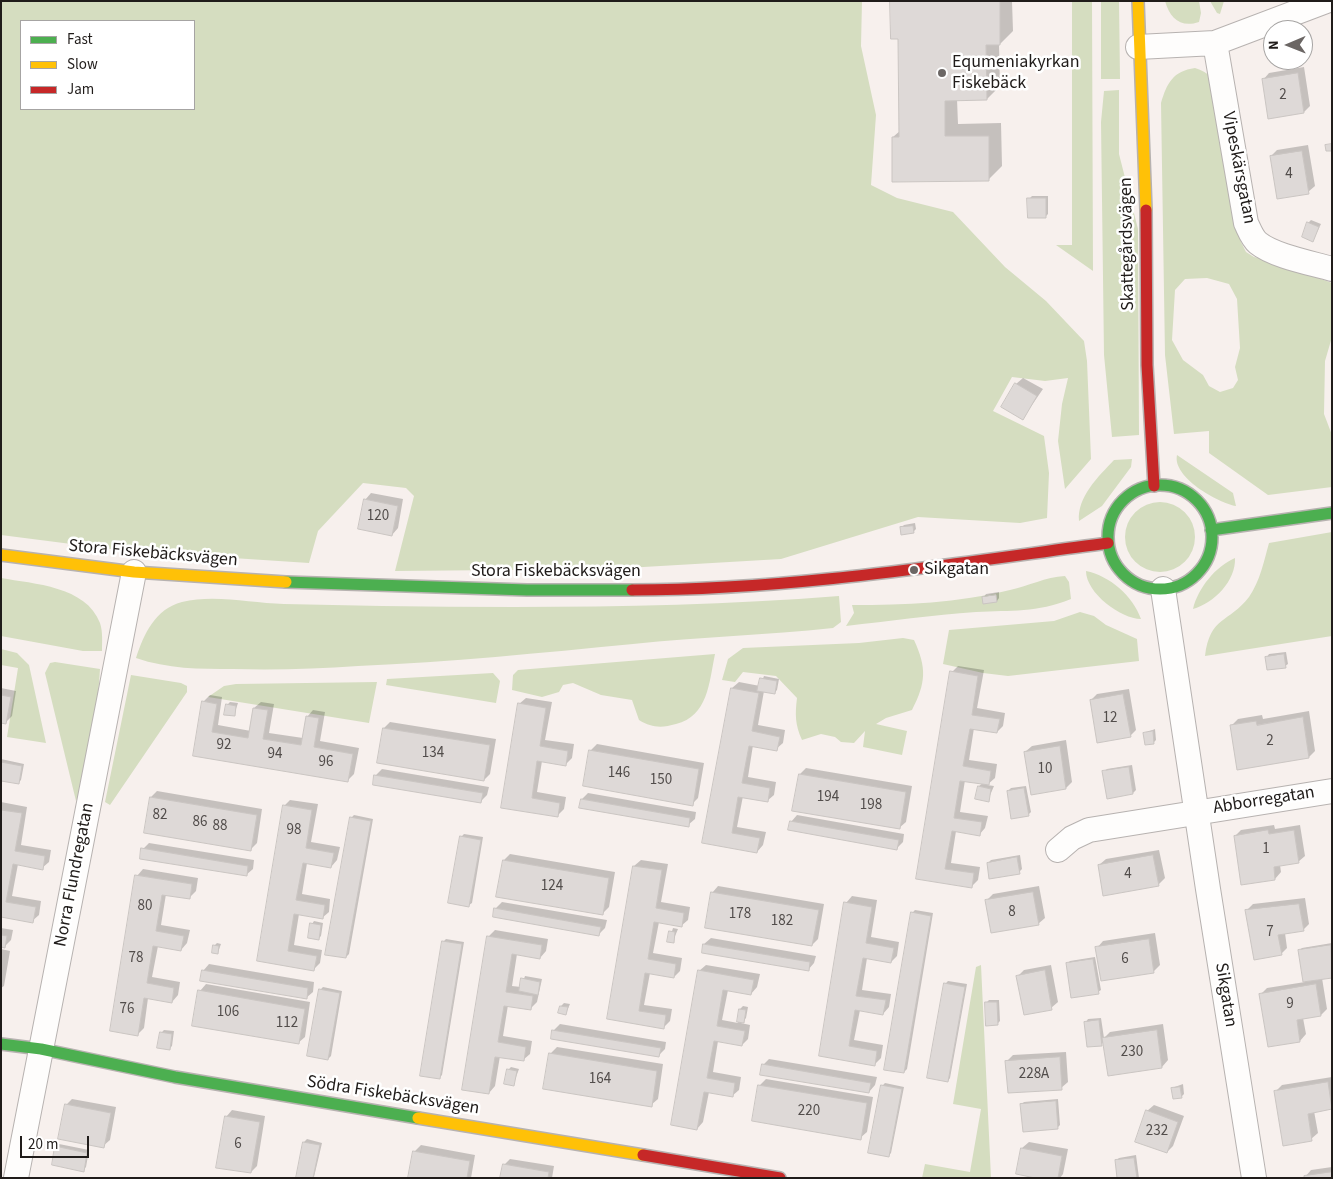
<!DOCTYPE html>
<html>
<head>
<meta charset="utf-8">
<style>
	body { margin:0 }
	#map { position:relative; width:1333px; height:1179px; overflow:hidden; background:#f7f0ed; font-family:"Source Sans 3",sans-serif }
	canvas { display:block }
	.frame { position:absolute; inset:0; border:2px solid #201c1a; pointer-events:none }
	.legend { position:absolute; left:20px; top:20px; width:175px; height:90px; box-sizing:border-box; background:#fff; border:1px solid #a6a4a3; margin:0; padding:6px 9px; list-style:none; font-size:15px; color:#201c1a }
	.legend li { display:flex; align-items:center; gap:10px; height:25px }
	.legend b { width:25px; border:1px solid #a6a4a3 }
	.north { position:absolute; left:1263px; top:20px; width:50px; height:50px; box-sizing:border-box; background:#fff; border:1px solid #a6a4a3; border-radius:50%; rotate:269deg; font-size:14px; font-weight:700; line-height:20px; text-align:center; color:#201c1a }
	.north::after { content:''; display:block; margin:auto; width:18px; height:22px; background:#6b6664; clip-path:polygon(50% 0,100% 100%,50% 72%,0 100%) }
	.scale { position:absolute; left:20px; top:1136px; width:69px; height:22px; box-sizing:border-box; border:2px solid #201c1a; border-top:0; padding-left:6px; font-size:15px; line-height:18px; white-space:nowrap; color:#201c1a; -webkit-text-stroke:4px #fff; paint-order:stroke }
</style>
</head>
<body>
<div id="map">
<canvas width="1333" height="1179"></canvas>
<div class="frame"></div>
<ul class="legend">
<li><b style="height:6px;background:#4caf50"></b>Fast</li>
<li><b style="height:6px;background:#ffc107"></b>Slow</li>
<li><b style="height:6px;background:#c62828"></b>Jam</li>
</ul>
<div class="north">N</div>
<div class="scale">20 m</div>
</div>
<script>
const c = document.querySelector('canvas').getContext('2d');
c.lineJoin = 'round';
function fillPath(path, color) { c.fillStyle = color; c.fill(path, 'evenodd'); }
function stroke(path, color, width, dash) { c.strokeStyle = color; c.lineWidth = width; c.lineCap = dash ? 'butt' : 'round'; c.setLineDash(dash || []); c.stroke(path); }
function drawText(font, color, halo, rows, align = 'center') {
  c.font = font + ' "Source Sans 3",sans-serif'; c.lineWidth = 5; c.setLineDash([]); c.textBaseline = 'middle'; c.strokeStyle = halo; c.fillStyle = color; for (const [text, x, y, turn = 0] of rows) {
    c.save(); c.translate(x, y); c.rotate((+turn || 0) * Math.PI / 180); c.textAlign = isNaN(turn) ? turn : align; if (halo) c.strokeText(text, 0, 0); c.fillText(text, 0, 0); c.restore();
  }
}
const green = new Path2D(`
	M1 1H862L861 46 876 115 871 185 897 198 953 212 1005 267 1046 301 1084 341 1087 361 1091 459 1065 489 1058 441 1062 404 1068 378 1045 381 1012 377 993 411 1044 436 1049 473 1047 518 1020 523 918 517 781 559 609 569 395 571 414 496 406 488 363 483 318 531 309 563 126 551 1 535ZM21 21H194V109H21Z
	M1072 1H1092L1093 271 1056 245H1072Z
	M1101 1H1119L1120 79H1101Z
	M1165 1H1199L1201 13 1199 22C1181 28 1170 19 1165 1Z
	M1210 1H1224L1220 14 1217 13Z
	M1195 68C1209 72 1214 79 1219 93L1241 242 1246 252 1254 257 1277 263 1332 283V337L1325 361 1324 414 1332 435V487L1268 495 1209 453V431L1174 434 1165 355 1161 103C1167 83 1173 71 1195 68ZM1207 278 1229 284 1237 299 1240 348 1235 367 1238 380 1233 388 1220 392 1209 386 1203 375 1183 360 1172 340 1175 290 1185 279Z
	M1119 90V154L1138 229 1139 435 1112 437 1104 355 1101 122 1104 91Z
	M1177 455 1233 493 1236 506C1218 503 1172 477 1177 455Z
	M1132 459 1131 467 1102 506 1079 521C1077 497 1098 477 1114 460Z
	M1125 537a35 35 0 1 1 70 0a35 35 0 1 1-70 0Z
	M1332 532V636L1205 656C1210 616 1229 623 1249 597 1260 581 1264 561 1269 543Z
	M1235 558C1236 581 1214 603 1193 609 1198 588 1216 566 1235 558Z
	M1086 571C1110 576 1133 596 1141 619 1121 619 1086 593 1086 571Z
	M1065 576 1069 582 1071 599C1036 613 1012 610 976 612 933 615 889 621 846 626L854 613 852 605C905 605 958 603 1010 590 1029 586 1045 577 1065 576Z
	M1 578C34 584 86 586 100 623 103 632 102 642 102 651H83L1 636Z
	M839 596 841 622 833 628C767 635 700 637 633 644 541 653 450 662 358 666 316 669 275 670 233 669 199 669 168 669 136 658 144 634 155 609 182 602 214 594 251 603 284 604 316 605 349 605 382 606 534 608 687 608 839 596Z
	M1080 612 1094 616 1106 625 1137 639 1139 661 1008 676 983 673 943 664 949 630 1054 621Z
	M903 638 914 640C927 668 926 683 912 710L886 718 876 724 907 731 902 755 863 747 865 731 854 743 841 742 835 737 821 734 802 740C795 725 795 714 797 698L776 676 743 672 735 682 722 680 728 659 743 648 859 643Z
	M1 649 17 653 29 665 46 743 7 737 18 668 1 665Z
	M715 654C709 683 708 716 676 724 662 728 652 728 639 720L632 700 601 695 573 683 563 685 559 692 542 697 512 690 513 675 518 670Z
	M55 662 100 669C97 714 93 759 76 801L45 673 50 663Z
	M493 673 500 681 496 703 386 685 387 679Z
	M131 675 181 683 187 686V692L110 805 105 802Z
	M377 682 369 723 208 697 224 686 236 684Z
	M981 965 991 1178H922L925 1164 970 1172 981 1109 953 1104 976 967Z`);
const shadow = new Path2D(`
	M891 1H1012L1013 31 999 45 1000 86 987 99H957L958 124 1001 123 1002 166 989 179 893 137 901 130 899 37Z
	M1304 67 1310 106 1304 112 1263 80 1269 73Z
	M1308 145 1315 186 1308 192 1271 156 1277 150Z
	M1032 196H1048V214L1045 217 1029 199Z
	M1311 220 1321 224 1313 240 1308 223Z
	M1023 378 1043 389 1023 418 1016 384Z
	M371 493 403 499 398 528 392 535 365 500Z
	M915 523 916 529 913 532 901 528 904 525Z
	M999 592V598L997 601 984 597 986 594Z
	M1286 652 1288 664 1285 666 1267 657 1269 654Z
	M958 666 984 670 977 708 1005 713 1003 726 997 732 974 728 969 760 997 764 995 778 987 785 994 786 988 800 979 786 983 783 965 780 960 812 988 816 985 828 979 835 956 831 951 863 980 867 978 880 971 887 918 878 952 672Z
	M764 676 779 679 777 690 774 693 764 691 758 725 785 730 783 743 776 749 753 745 748 777 776 782 774 795 767 801 743 796 737 827 766 832 763 845 757 852 704 842 732 688 739 682 760 686Z
	M1 688 16 691 12 716 6 722H1Z
	M1129 689 1136 730 1130 736 1091 700 1097 694Z
	M210 695 222 697 218 725 251 731 254 708 261 702 274 704 269 733 303 738 307 717 313 710 325 712 320 741 359 748 354 774 348 780 195 755 203 702Z
	M526 698 552 702 545 740 574 744 572 758 566 764 542 761 537 792 566 797 564 809 558 815 503 807 519 704Z
	M230 702 238 703 234 715 227 705Z
	M1309 711 1315 751 1309 757 1239 769 1231 726 1238 719 1262 715 1263 719Z
	M390 722 496 739 490 774 484 780 378 762 384 728Z
	M1155 729 1156 740 1153 743 1145 733Z
	M1066 740 1072 782 1066 788 1025 752 1032 746Z
	M597 744 704 763 698 798 692 804 590 751Z
	M1 759 24 764 21 780 18 783 1 780Z
	M1132 765 1136 790 1133 793 1104 772 1107 769Z
	M806 768 912 786 906 822 899 828 800 774Z
	M382 769 489 787 487 795 481 801 375 776Z
	M1026 786 1031 812 1028 815 1008 791 1011 788Z
	M157 791 262 809 257 843 250 850 151 797Z
	M588 793 696 812 695 819 688 825 582 799Z
	M290 800 318 804 311 842 340 847 337 860 331 867 307 863 302 894 330 899 329 912 322 918 299 914 294 945 322 950 320 963 314 969 258 960 284 806Z
	M1 802 27 807 21 845 51 850 49 862 42 868 18 864 12 896 41 901 39 915 32 921 1 916Z
	M354 815 373 819 349 954 346 957 351 818Z
	M797 815 904 834 903 842 897 848 791 822Z
	M1274 825 1275 829 1300 825 1305 856 1298 862 1280 865 1281 872 1275 879 1235 836 1241 830Z
	M464 834 483 837 472 903 469 905 461 837Z
	M149 843 254 860 253 869 246 875 143 849Z
	M1159 850 1165 878 1158 885 1099 865 1106 859Z
	M510 854 615 872 609 907 602 914 504 860Z
	M1020 855 1022 869 1019 872 988 863 991 860Z
	M641 860 668 864 661 902 690 907 688 920 681 926 659 922 653 953 682 958 680 971 674 977 650 973 644 1005 672 1009 670 1021 663 1028 608 1018 634 866Z
	M143 869 198 878 196 891 189 898 166 894 161 925 190 930 187 943 181 950 158 946 152 977 180 982 178 995 172 1002 148 998 144 1028 137 1035V876Z
	M718 886 824 904 818 939 812 945 712 893Z
	M1039 886 1045 918 1038 924 986 901 993 894Z
	M852 896 877 900 871 937 899 942 897 956 891 962 867 958 862 990 891 994 889 1007 883 1014 860 1010 854 1040 883 1045 881 1058 874 1065 820 1055 846 903Z
	M1305 898 1309 924 1303 930 1285 933 1287 948 1281 954 1247 910 1253 904Z
	M502 902 607 920 605 928 599 934 495 909Z
	M915 910 933 913 907 1069 904 1072 912 913Z
	M314 921 323 923 321 936 318 939 312 924Z
	M1 928 13 930 11 940 5 946H1Z
	M673 928 678 929 673 941H669Z
	M495 930 548 939 546 951 540 958 517 954 512 986 521 987 525 976 542 979 537 1002 530 1009 508 1005 503 1036 532 1041 530 1054 523 1060 500 1056 495 1086 489 1093V936Z
	M1155 933 1160 965 1154 971 1097 948 1103 941Z
	M711 938 816 956 814 963 808 970 704 944Z
	M446 939 464 942 442 1075 439 1078 443 942Z
	M217 943 221 944 218 952 214 946Z
	M1332 943V976L1322 978 1327 1009 1321 1015 1303 1018 1306 1034 1300 1041 1260 995 1267 988 1305 982 1299 951 1302 948Z
	M1 949 10 951 4 986 1 988Z
	M1095 957 1101 990 1098 992 1067 964 1070 961Z
	M209 964 314 982 313 992 306 998 203 971Z
	M706 965 760 974 757 987 751 994 728 990 722 1020 738 1023 740 1009 743 1006 748 1007 746 1018 741 1023 750 1025 748 1039 742 1045 718 1041 713 1072 741 1077 739 1090 732 1096 709 1092 703 1122 697 1129 699 971Z
	M1051 965 1058 1002 1051 1008 1018 976 1024 970Z
	M948 981 967 984 950 1078 948 1081 945 984Z
	M206 984 310 1002 305 1037 298 1043 200 991Z
	M323 987 342 991 331 1056 328 1059 320 990Z
	M989 1000H999L1000 1021 997 1024 986 1003Z
	M564 1003 570 1004 566 1013 561 1006Z
	M1101 1018 1104 1038 1110 1032 1163 1024 1168 1060 1162 1067 1104 1042 1101 1044 1086 1022 1088 1019Z
	M560 1024 666 1042 665 1049 659 1055 553 1031Z
	M164 1030 174 1031 172 1046 169 1049 161 1033Z
	M557 1047 663 1064 658 1099 651 1105 550 1054Z
	M1066 1052 1068 1082 1061 1088 1007 1061 1013 1055Z
	M769 1059 877 1077 875 1085 869 1092 763 1065Z
	M511 1067 519 1069 513 1085 508 1070Z
	M1332 1077V1108L1314 1111 1318 1133 1311 1139 1275 1092 1282 1085Z
	M766 1079 873 1097 867 1132 860 1138 759 1086Z
	M885 1083 904 1087 891 1153 889 1155 882 1086Z
	M1183 1084 1184 1094 1181 1097 1172 1088Z
	M72 1099 116 1107 110 1140 103 1146 66 1105Z
	M1058 1099 1060 1125 1057 1128 1021 1105 1024 1102Z
	M1154 1105 1184 1116 1173 1146 1167 1152 1147 1111Z
	M232 1110 265 1116 257 1166 251 1172 226 1117Z
	M307 1139 322 1143 314 1177 301 1178 304 1142Z
	M1029 1142 1068 1149 1063 1174 1060 1178H1042L1022 1148Z
	M59 1144 89 1150 86 1167 83 1170 56 1147Z
	M421 1145 475 1155 471 1178H410L414 1152Z
	M1136 1155 1139 1178H1119L1116 1161 1119 1158Z
	M510 1159 554 1166 552 1178H502L504 1165Z
	M1332 1167V1178L1305 1177 1311 1170Z`);
const building = new Path2D(`
	M890 1H1000V45H986L987 100 945 101V136H989V181L892 182V137H899L898 39H891Z
	M1298 73 1304 113 1268 119 1262 79Z
	M1332 144V151H1326L1325 145Z
	M1302 151 1309 194 1277 199 1270 156Z
	M1027 198H1046V218H1028Z
	M1307 222 1319 227 1313 242 1302 237Z
	M1015 383 1037 396 1023 420 1001 407Z
	M364 499 398 506 392 536 358 529Z
	M913 526 914 533 901 535 900 527Z
	M996 595 997 602 983 604 982 597Z
	M1284 654 1286 668 1267 670 1265 657Z
	M950 671 978 676 972 715 1000 719 997 733 970 729 963 766 991 771 989 785 960 781 954 818 982 822 980 836 952 831 945 869 974 873 972 888 916 879Z
	M760 678 777 681 775 694 757 691Z
	M731 688 759 693 752 731 780 737 777 751 749 746 742 783 770 788 768 802 738 797 732 833 760 838 757 853 702 843Z
	M1123 694 1131 737 1097 743 1090 700Z
	M1 695 11 697 6 724 1 723Z
	M202 701 217 704 212 732 248 738 253 708 268 710 263 739 301 745 306 716 319 718 314 747 353 754 348 782 193 756Z
	M518 703 546 708 540 746 568 751 566 766 537 761 532 798 560 803 558 817 501 808Z
	M226 704 236 706 235 716 224 715Z
	M1303 717 1309 758 1237 770 1230 725 1256 721 1257 725Z
	M383 728 490 745 484 781 377 763Z
	M1153 731 1154 744 1145 745 1143 733Z
	M1060 746 1066 789 1031 795 1024 752Z
	M589 750 699 769 693 806 583 786Z
	M1 762 22 766 19 784 1 781Z
	M1129 767 1133 794 1107 799 1102 771Z
	M799 774 906 792 900 829 792 811Z
	M374 775 483 793 481 803 373 785Z
	M978 786 991 789 989 802 975 799Z
	M1024 788 1029 816 1011 819 1007 791Z
	M150 797 257 815 251 851 144 833Z
	M581 799 690 818 689 827 579 808Z
	M283 805 312 810 306 848 334 853 331 868 303 863 296 900 325 905 323 919 294 914 288 951 317 956 314 971 257 961Z
	M1 810 22 813 15 851 45 856 43 870 13 864 6 902 36 907 33 923 1 917Z
	M350 817 371 821 346 958 325 955Z
	M790 821 899 840 897 850 788 830Z
	M1268 830 1269 834 1294 830 1299 863 1274 867 1275 880 1241 885 1234 836Z
	M460 836 481 840 469 907 448 903Z
	M141 848 248 866 247 876 140 859Z
	M1153 855 1159 886 1103 896 1098 865Z
	M1017 857 1020 874 989 879 987 863Z
	M503 860 609 878 603 915 496 897Z
	M633 866 662 870 656 908 684 913 682 927 654 922 648 959 676 964 674 978 645 973 639 1011 666 1015 664 1029 607 1019Z
	M135 875 192 884 190 899 162 895 156 931 184 936 181 951 153 946 147 983 174 988 172 1003 144 998 138 1036 110 1031Z
	M711 892 819 910 812 946 705 928Z
	M1033 892 1039 925 991 933 985 900Z
	M844 902 872 907 866 943 894 948 891 963 863 958 856 996 886 1000 883 1015 855 1010 849 1046 877 1051 875 1066 819 1056Z
	M1299 904 1304 931 1278 935 1282 955 1254 960 1245 910Z
	M494 908 601 927 599 936 493 917Z
	M911 912 931 916 904 1073 884 1070Z
	M310 923 321 925 319 940 308 938Z
	M669 931 675 932 674 943 667 942Z
	M1 935 7 936 5 948 1 947Z
	M487 936 542 945 540 959 512 954 506 992 533 996 531 1010 504 1006 498 1042 526 1047 524 1061 495 1057 489 1094 462 1090Z
	M1149 939 1154 973 1101 981 1095 947Z
	M442 941 462 944 440 1079 420 1076Z
	M703 944 810 962 809 971 702 953Z
	M213 945 219 946 218 954 212 953Z
	M1331 945 1332 978 1303 982 1298 950Z
	M1093 959 1099 994 1071 998 1066 963Z
	M202 970 308 988 307 999 200 981Z
	M698 970 754 980 751 995 723 990 717 1026 745 1031 742 1046 714 1041 707 1078 735 1083 733 1097 704 1092 697 1130 671 1125Z
	M1045 970 1052 1010 1024 1015 1016 976Z
	M521 978 540 982 538 995 519 991Z
	M944 983 965 987 948 1082 927 1078Z
	M1316 984 1321 1016 1297 1020 1300 1042 1268 1047 1259 994Z
	M319 989 340 993 328 1060 307 1056Z
	M198 990 305 1009 299 1044 192 1026Z
	M985 1002H997L998 1025 986 1026Z
	M560 1006 568 1007 566 1015 558 1013Z
	M739 1009 746 1010 744 1023 737 1022Z
	M1099 1020 1102 1046 1087 1047 1084 1022Z
	M552 1030 661 1048 659 1057 551 1039Z
	M1157 1030 1162 1068 1108 1076 1102 1038Z
	M160 1032 172 1034 170 1050 157 1048Z
	M549 1053 657 1071 652 1107 543 1089Z
	M1060 1057 1062 1090 1008 1093 1005 1061Z
	M762 1064 871 1083 869 1093 760 1075Z
	M507 1069 517 1071 514 1086 504 1084Z
	M1328 1082 1332 1109 1308 1114 1312 1141 1283 1146 1274 1091Z
	M758 1085 867 1103 861 1140 752 1121Z
	M881 1085 902 1089 889 1157 868 1153Z
	M1180 1087 1182 1098 1173 1099 1171 1088Z
	M1056 1101 1058 1129 1023 1132 1020 1104Z
	M65 1104 111 1113 104 1148 58 1139Z
	M1146 1110 1178 1122 1167 1153 1135 1142Z
	M225 1116 260 1122 251 1173 216 1168Z
	M303 1142 320 1145 313 1178H296Z
	M55 1146 87 1153 84 1172 52 1165Z
	M1021 1148 1062 1156 1058 1178H1035L1016 1174Z
	M413 1151 470 1161 467 1178H408Z
	M1134 1158 1137 1178H1117L1115 1160Z
	M503 1164 549 1172 548 1178H500Z
	M1332 1172V1178H1304V1176Z`);
const street = new Path2D(`
	M1215 43 1246 223C1249 229 1252 238 1258 243 1274 256 1311 263 1332 269
	M1138 47 1215 43 1326 1
	M1163 589 1208 889 1254 1178
	M1058 850 1072 838 1089 830 1332 791
	M16 1178 134 572`);
const fast = new Path2D(`
	M1108 537a52 52 0 1 1 104 0a52 52 0 1 1-104 0Z
	M1211 530 1332 513
	M286 582 527 590H632
	M1 1044 41 1049 175 1077 418 1118`);
const slow = new Path2D(`
	M1138 1 1146 210
	M1 555 134 572 286 582
	M418 1118 643 1155`);
const jam = new Path2D(`
	M1146 210 1147 365 1154 486
	M632 590C792 590 950 564 1108 543
	M643 1155 780 1178`);
const markers = [
	[942,73,5,"#6b6664"],
	[914,570,5,"#6b6664"]
];
const numberNames = [
	["2",1283,96],
	["4",1289,175],
	["120",378,517],
	["12",1110,719],
	["2",1270,742],
	["92",224,746],
	["134",433,754],
	["94",275,755],
	["96",326,763],
	["10",1045,770],
	["146",619,774],
	["150",661,781],
	["194",828,798],
	["198",871,806],
	["82",160,816],
	["86",200,823],
	["88",220,827],
	["98",294,831],
	["1",1266,850],
	["4",1128,875],
	["124",552,887],
	["80",145,907],
	["8",1012,913],
	["178",740,915],
	["182",782,922],
	["7",1270,933],
	["78",136,959],
	["6",1125,960],
	["9",1290,1005],
	["76",127,1010],
	["106",228,1013],
	["112",287,1024],
	["230",1132,1053],
	["228A",1034,1075],
	["164",600,1080],
	["220",809,1112],
	["232",1157,1132],
	["6",238,1145]
];
const poiNames = [
	["Equmeniakyrkan",952,63],
	["Fiskebäck",952,84],
	["Sikgatan",924,570]
];
const streetNames = [
	["Vipeskärsgatan",1238,168,79],
	["Skattegårdsvägen",1128,244,-91],
	["Stora Fiskebäcksvägen",153,554,5],
	["Stora Fiskebäcksvägen",556,572],
	["Abborregatan",1264,801,-9],
	["Norra Flundregatan",75,875,-79],
	["Sikgatan",1225,995,81],
	["Södra Fiskebäcksvägen",393,1096,9]
];
fillPath(green, '#d5ddc0');
fillPath(shadow, '#0003');
fillPath(building, '#ded9d7');
stroke(building, '#cac5c2', 1);
stroke(street, '#b7b2b0', 26);
stroke(fast, '#b7b2b0', 14);
stroke(slow, '#b7b2b0', 14);
stroke(jam, '#b7b2b0', 14);
stroke(street, '#fefdfc', 24);
stroke(fast, '#4caf50', 11);
stroke(slow, '#ffc107', 11);
stroke(jam, '#c62828', 11);
for (const [x, y, r, color] of markers) { const dot = new Path2D(); dot.arc(x, y, r, 0, 2 * Math.PI); c.fillStyle = color; c.fill(dot); stroke(dot, '#fff', 2); }
drawText('15px', '#524d4b', null, numberNames);
drawText('18px', '#201c1a', '#fff', poiNames, 'left');
drawText('18px', '#201c1a', '#fff', streetNames);
</script>
</body>
</html>
